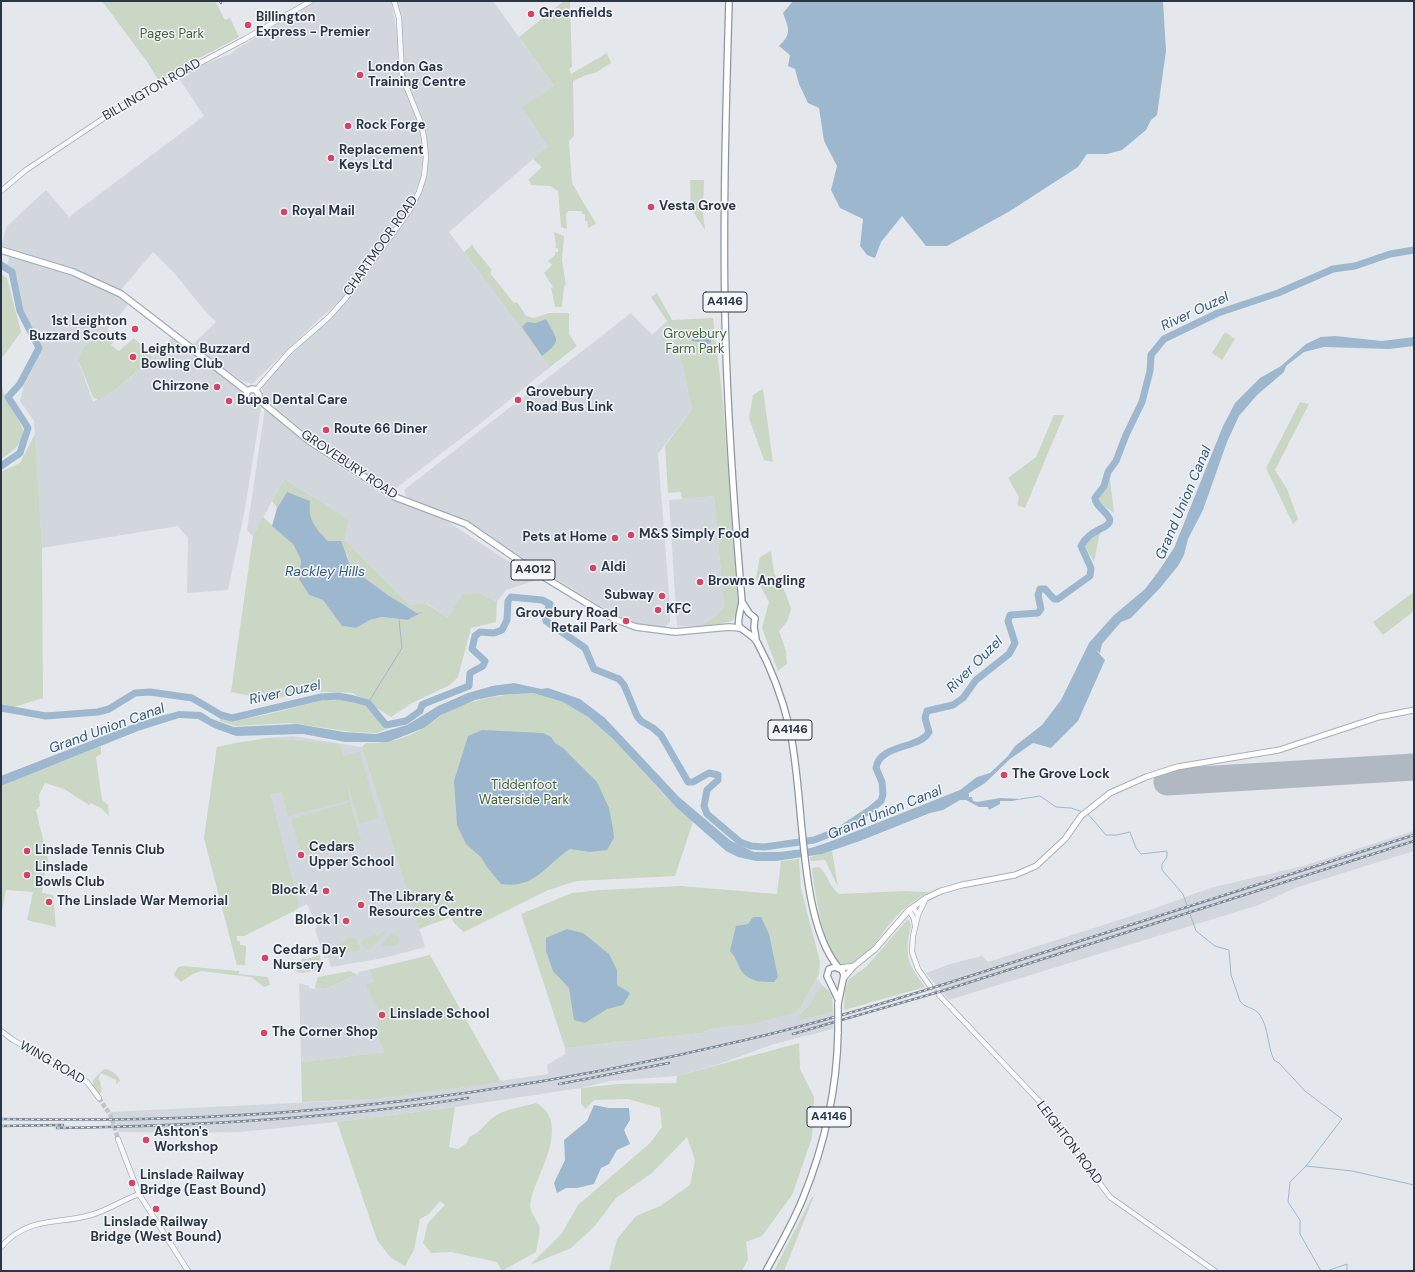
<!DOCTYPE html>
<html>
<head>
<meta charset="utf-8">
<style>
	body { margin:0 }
	#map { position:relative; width:1415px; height:1272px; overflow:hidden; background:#e4e8ec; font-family:"DM Sans",sans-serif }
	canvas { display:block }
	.frame { position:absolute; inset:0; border:2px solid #2a3646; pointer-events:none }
</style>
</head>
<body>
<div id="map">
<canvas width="1415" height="1272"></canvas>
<div class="frame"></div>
</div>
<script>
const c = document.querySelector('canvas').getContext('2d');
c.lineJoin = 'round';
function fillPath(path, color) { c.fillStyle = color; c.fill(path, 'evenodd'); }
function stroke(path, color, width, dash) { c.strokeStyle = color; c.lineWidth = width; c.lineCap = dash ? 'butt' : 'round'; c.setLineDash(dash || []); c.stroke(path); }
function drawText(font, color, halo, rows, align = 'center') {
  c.font = font + ' "DM Sans",sans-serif'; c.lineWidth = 3; c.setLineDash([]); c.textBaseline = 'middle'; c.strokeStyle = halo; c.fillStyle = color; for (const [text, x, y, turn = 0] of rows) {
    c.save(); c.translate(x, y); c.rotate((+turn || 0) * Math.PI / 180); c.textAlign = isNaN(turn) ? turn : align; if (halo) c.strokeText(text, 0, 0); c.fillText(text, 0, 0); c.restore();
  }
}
const built = new Path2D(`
	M314 1H391L397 32 398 10 394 1H493L554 86 548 146 449 232 550 367 476 427 391 492 327 449 281 413 264 396 262 388 269 376 331 317 410 214 422 184 424 153 423 144V163L419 183 406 212 378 247 343 298 314 324 252 384 242 381 192 345 216 322 204 310 176 275 153 252 121 290 74 270 35 259 1 245 7 226 46 190 69 217 204 116 178 77 202 65 233 53 235 50Z
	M10 256 70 273 100 285 130 303 107 329 84 346 78 360 93 402 118 388 131 377 172 338 219 371 261 408 245 509 228 590 187 593 188 538 178 526 42 548 34 421 20 401 24 385 38 357V340L35 332 23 317 17 279 7 265Z
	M631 313 652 335 667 321 682 363 692 409 658 454 670 606V622L665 627 648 626 636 623 608 611 457 517 408 499 404 490Z
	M265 408 310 447 386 497 442 518 537 580 506 590 497 602 479 593 448 618 426 603 410 605 345 540 349 519 284 479 253 536 247 530Z
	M714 496 724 607 715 616 699 626H677L669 500Z
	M293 736 362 747 425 947 384 958 331 967 328 957 325 958 323 954 315 929 317 927 307 904 244 936 237 935V941H240V945L246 946 245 965H237L204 838 217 747 240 742 261 740 266 738Z
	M1414 831V851L1295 888 1259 905 949 1000 926 973 950 964 982 956 988 962 1150 910 1210 888 1303 866Z
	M430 955 385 1052 301 1062 299 983 309 986V988L315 989V987L325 989 357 975 359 972Z
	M817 978 823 986 819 988 810 1004 800 1014V1021L833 1012V1029L774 1044 716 1065 677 1076 610 1081 581 1088 455 1107 337 1122 240 1132 195 1133 119 1132 115 1117 110 1112 374 1099 548 1074 547 1065 565 1054V1048L701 1033 710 1029 752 1024 800 1009Z`);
const green = new Path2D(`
	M102 1H215L225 20 230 18 239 37 158 80 148 63Z
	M564 1H570L572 67 569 69 571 74 607 53 611 63 595 73 586 75 573 81 574 136 569 141 572 183 596 224 588 228 587 221H585V214H582V211H569L566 213 567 229 561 227 558 191 550 186 531 185 530 181 528 180 542 167 533 159 548 146 522 107 554 86 519 37Z
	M690 180H704L703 214 705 230 691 209Z
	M554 232 564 236 562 260 566 285 564 286 562 307H555L551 288 553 287 544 273 552 265 548 261 555 255V252H558V249L555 247 556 245Z
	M473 244V247L492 270 490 273 514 303 517 302 526 316 534 318 549 313H569V334L577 346 550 367 464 252Z
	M1 274 7 278 21 332 3 357 1 355Z
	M657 293 672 320 713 318 723 402 738 604 737 614 732 621 720 624 699 626 715 616 724 607 714 496 682 499 681 492 668 493 665 446 692 409 682 363 667 321 651 297Z
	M107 329 116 339 111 345 119 351 134 338 153 357 118 388 98 400 93 397 78 360 84 346Z
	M1225 332 1235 339 1222 360 1212 353Z
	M1 383C3 387 3 393 6 398 19 428 40 434 1 459Z
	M763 389 773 462 764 460 749 418 753 395Z
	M1300 402 1309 404 1275 470 1287 489 1298 519 1293 524 1266 468Z
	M1054 415H1064L1025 508 1017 505 1019 497 1008 478 1036 457Z
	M35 434 42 548 43 698 1 711V472L20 463Z
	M284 479 349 519 345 540 410 605 425 603 448 618 462 595 479 593 497 602 496 622 471 628 458 677 450 685 412 703 391 717 353 693 307 691 270 700 231 692 253 536 263 517 293 544 301 560 299 579 309 595 323 600 342 626 356 628 370 620 382 617 408 620 421 612 417 613 388 595 351 568 347 555 328 541 313 525 309 513 287 492 277 508 272 501Z
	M1110 479 1114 513 1097 501Z
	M1100 532 1094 562 1084 545Z
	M771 551 774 573 785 592 791 609 787 622 779 631 786 651 787 664 778 671 762 628 769 602 756 578 760 557Z
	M1414 592V611L1383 635 1373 622Z
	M533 693 563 702 588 717 613 739 665 796 693 822 675 876 576 881 548 890 464 932 454 923 451 917 419 929 362 747 366 743C388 743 406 739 425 727 433 722 441 715 450 710 477 698 503 694 533 693Z
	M331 699C346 700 365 700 375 714 379 719 381 725 386 729L377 733 353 732 290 723 235 726 220 721V718C250 724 299 704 331 699Z
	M266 738 340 744 343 756 360 752 379 818 359 823 347 781 350 800 288 816 282 792 270 794 299 905 294 911 244 936H237V941H240V945L246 946 245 965H237L204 838 217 747Z
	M101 746V754L96 757 102 800 108 805 109 816 102 809 91 803 89 805 64 789 45 783 39 795 40 806 36 810 49 864H46L42 893 53 895 56 927 27 920 33 892 6 890 1 916V786Z
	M350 802 361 840 302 857 291 819Z
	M832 851 838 887 825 860 811 861 810 857Z
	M799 859 801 889 820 961 819 974 800 1009 790 1014 752 1024 710 1029 701 1033 565 1048 521 914 572 893 601 890 681 886 777 894 781 861Z
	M819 867C828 874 829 887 839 894L903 891 929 892C915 900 903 908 893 920 878 936 867 966 842 964 824 957 814 886 812 868Z
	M908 919 911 925C904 956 907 962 925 987L844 1010 845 989 849 979 866 967Z
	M387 931 374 946 367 949 363 947 360 941 375 934 377 936Z
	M394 934 399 937 400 941C397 948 390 946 383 946L382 944 390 935Z
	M348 938H356L360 947V950L348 952 333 948 334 946Z
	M320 955 322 970 300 973 295 971 297 964 303 958 307 959Z
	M430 955 501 1082 374 1099 302 1102 301 1062 385 1052 375 1031 379 1011 366 985 374 982 370 970Z
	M182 966 239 971V974L268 977 270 985 264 987 251 977 201 971 193 974 181 982 174 975 177 968Z
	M350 971 357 975 325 989 315 987 318 977Z
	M823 986C833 992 833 1001 833 1012L799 1021 800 1014 810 1004 819 988Z
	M799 1043 800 1069 814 1097 812 1138 792 1195 762 1236 746 1242 748 1259 742 1271H609L617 1239 636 1216 660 1206 690 1185 695 1160 687 1137 652 1173 616 1198 594 1227 571 1248 530 1265 562 1233 578 1205 650 1143 662 1127 660 1108 628 1099 594 1100 586 1109 581 1104V1088L618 1084 676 1083 677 1076Z
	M104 1069C110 1069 119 1075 120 1081L116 1084V1080L101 1073 98 1080 100 1081 102 1091 99 1094 93 1087V1080Z
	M536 1103C572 1122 537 1173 531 1200 528 1211 535 1216 539 1225 541 1232 537 1245 536 1252L502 1271 497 1262 451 1252 431 1253 423 1243 428 1223 445 1205 440 1201 429 1214 420 1219 414 1250 405 1266 391 1258 377 1240 337 1122 455 1107 449 1147 458 1149 467 1143 469 1137C481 1132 482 1127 491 1119 503 1109 522 1107 536 1103Z
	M814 1196 784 1271H774L812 1197Z`);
const water = new Path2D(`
	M793 1H1163L1166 51 1157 115 1151 120 1146 130 1122 150 1107 154H1087L1078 167 1010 211 947 246H926L902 216 881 242 875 258 867 255 860 246 863 219 840 208 831 190 837 166 824 141 819 108 808 103 799 84 795 69 788 66 790 55 779 46C792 34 789 29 783 13Z
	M546 319C557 340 563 340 542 356L522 327 527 322 536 323Z
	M698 330 709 334 711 342 709 344 692 341V333Z
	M1335 336 1382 341 1414 337V346L1389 349 1324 347 1304 352 1286 366 1284 372 1257 395 1239 416 1227 442 1203 510 1188 539 1184 555 1178 566 1160 588 1131 618 1121 622 1102 644 1100 653 1096 650 1105 660 1078 721 1051 748 1033 743 1010 759 985 783 969 793V797H972L973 801 977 802 1000 798 1022 799 1012 801H1000V804L989 810 988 807H979L966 800H960L943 810 930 813 860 841 822 854 776 861H756L738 857 726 851 677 808 613 739 588 717 563 702 533 693 500 695 475 700 441 715 424 728 388 742H345L303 734 236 736 214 728 198 719 179 718 138 731 1 786V776L139 722 179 711 201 712 212 719 234 727 297 724 344 732 376 734 407 725 438 706 468 693 492 686 514 683 541 689 548 688 580 699 605 718 679 797 731 841 754 852H779L811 848 829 842 960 790 977 777 990 773 1008 756 1015 746 1042 725 1061 700 1089 643 1113 616 1145 589 1158 572 1174 548 1223 426 1235 403 1260 378 1281 366 1306 344 1321 337Z
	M287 492 310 501C308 521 315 527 328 541H341L351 568 388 595 417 613 422 612 408 620 382 617 370 620 356 628 342 626 323 600 309 595 299 579 301 560 293 544 272 526 277 508Z
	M482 730 543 733 551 737 555 743 563 748 597 782 609 808 613 829 614 838 607 850 590 852 570 849C545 865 536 889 501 884L487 867 481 857 466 844 457 825 454 781 468 736Z
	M753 917H761L769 934 778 977 774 982C763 982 751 982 743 973 738 967 737 958 730 951L736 926 748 924Z
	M567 929 583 933 609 954 617 970V985L630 993 623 1005 607 1009 585 1023 574 1020 569 988 553 971 546 951V938Z
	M594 1105 609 1108H629L630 1120 624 1130 630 1144 617 1150 609 1164 601 1168 594 1184 577 1188H566L557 1193 554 1183 565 1160 564 1140 587 1121Z`);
const stream = new Path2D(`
	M368 703 402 648 399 620
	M1021 799 1040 796 1056 807 1071 808 1083 812
	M1088 814 1106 835H1117L1130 832 1136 848 1141 854 1167 851V857L1162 864V870L1183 894 1196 931 1215 946 1229 950 1231 975 1240 1001C1244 1008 1255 1007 1260 1015 1269 1029 1267 1045 1274 1060L1279 1063 1305 1091 1342 1119 1306 1166 1290 1182 1288 1202 1300 1220V1234L1321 1271
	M1306 1166 1352 1171 1414 1185
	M1327 1271 1347 1264V1271`);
const river = new Path2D(`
	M1 265 12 272 20 311 39 348 20 384 8 397 28 428 20 453 1 466
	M1 708 46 716 98 712 109 709 135 693 150 692 192 698 221 715 232 718 321 697 338 696 354 699 368 703 386 725 406 721 420 711 422 705 426 703 469 686 470 673 483 666 485 661 472 649 475 636 480 632 494 633 502 630 507 620 508 601 511 597 542 600 550 604 545 616 546 621 585 648 594 669 619 679 624 685 637 716 641 721 653 728 661 735 688 782H693L709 773 718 775V780L707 790 704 806 707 814 740 842 751 846 764 847 814 840 840 830 870 810 881 801 883 794 882 782 876 768C879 744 920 749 929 732L925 718 927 711 953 705 963 698 976 680 1009 654 1015 643 1008 621 1010 615 1038 613 1041 609 1038 595 1040 589H1045L1054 599H1058L1090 576 1091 568 1081 546C1085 538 1092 533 1100 529 1125 519 1094 509 1095 498L1104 486 1108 472 1116 461 1126 435 1142 402 1150 371 1151 355 1164 339 1218 313 1278 293 1333 269 1355 266 1390 254 1414 250`);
const runway = new Path2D(`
	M1167 782 1414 767`);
const tertiaryTunnel = new Path2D(`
	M930 986 939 995
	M99 1098 111 1116 118 1139`);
const tertiary = new Path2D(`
	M1 191 26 170 134 98 245 39 311 1
	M256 390 289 352 329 317 346 298 409 211 419 192 424 176 426 157 424 138 421 123 402 76 399 18 394 1
	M911 908 914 909 918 915 913 936 912 952 918 969 930 986
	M909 910 914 919 915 926
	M918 915 926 898
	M939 995 1039 1101 1110 1197 1215 1271
	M1 1031 13 1040 87 1082 99 1098
	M118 1139 139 1194 188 1271
	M1 1247C28 1216 56 1225 91 1215 108 1210 123 1200 139 1194`);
const secondary = new Path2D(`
	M840 968 854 966
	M844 978 854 966 875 949 909 910 926 898 941 891 962 885 1015 875 1036 866 1065 839 1081 816 1110 793 1146 777 1177 767 1279 750 1379 717 1414 710`);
const primary = new Path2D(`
	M1 250 73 272 121 294 247 391
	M247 391 246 397 248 401 254 402 258 399
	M247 391 252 389 256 390 259 395 258 399
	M258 399 309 441 395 497 466 524 534 571 598 610 617 620 636 627 675 632 729 627 740 628`);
const trunk = new Path2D(`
	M729 1C726 106 723 211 725 315 727 411 734 507 742 602 741 609 737 620 739 626 741 630 752 634 757 642 771 668 782 697 789 726 805 791 797 918 838 967
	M742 602 749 613 755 618 754 627 756 639
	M838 999 827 976 829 969 835 967 842 970 844 975 838 1004
	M766 1271C779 1247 793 1223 803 1198 825 1144 837 1089 838 1032`);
const rail = new Path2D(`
	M220 1 221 3
	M793 1034 942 991 1414 841
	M559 1084 669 1063
	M1 1119C69 1120 137 1120 205 1117 387 1109 569 1082 745 1040 845 1017 942 985 1039 954 1164 914 1289 874 1414 835
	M1 1126 63 1125
	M57 1128C194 1126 332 1119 468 1098`);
const trunkBridge = new Path2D(`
	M838 1004V1032`);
const markers = [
	[531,14,4,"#d64465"],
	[248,25,4,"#d64465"],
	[360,75,4,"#d64465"],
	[348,126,4,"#d64465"],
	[331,158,4,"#d64465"],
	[651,207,4,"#d64465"],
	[284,212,4,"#d64465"],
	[135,329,4,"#d64465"],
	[133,357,4,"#d64465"],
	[217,387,4,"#d64465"],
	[518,400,4,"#d64465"],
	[229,401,4,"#d64465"],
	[326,430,4,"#d64465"],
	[631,535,4,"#d64465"],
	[615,538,4,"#d64465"],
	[593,568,4,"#d64465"],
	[700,582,4,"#d64465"],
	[662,596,4,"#d64465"],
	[658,610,4,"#d64465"],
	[626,621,4,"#d64465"],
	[1004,775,4,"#d64465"],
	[27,851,4,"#d64465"],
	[301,855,4,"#d64465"],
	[27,875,4,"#d64465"],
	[326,891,4,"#d64465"],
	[49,902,4,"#d64465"],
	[361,905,4,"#d64465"],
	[346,921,4,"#d64465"],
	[265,958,4,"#d64465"],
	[382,1015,4,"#d64465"],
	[264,1033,4,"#d64465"],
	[146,1140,4,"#d64465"],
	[132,1183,4,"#d64465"],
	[156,1209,4,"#d64465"]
];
const shields = [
	[725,302,44],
	[533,570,44],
	[790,730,44],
	[829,1117,44]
];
const shieldNames = [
	["A4146",725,302],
	["A4012",533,570],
	["A4146",790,730],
	["A4146",829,1117]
];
const poiNames = [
	["Greenfields",539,14],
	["Billington",256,18],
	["Express - Premier",256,33],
	["London Gas",368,68],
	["Training Centre",368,83],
	["Rock Forge",356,126],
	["Replacement",339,151],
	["Keys Ltd",339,166],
	["Vesta Grove",659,207],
	["Royal Mail",292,212],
	["1st Leighton",127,322,"right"],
	["Buzzard Scouts",127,337,"right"],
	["Leighton Buzzard",141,350],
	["Bowling Club",141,365],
	["Chirzone",209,387,"right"],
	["Grovebury",526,393],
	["Road Bus Link",526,408],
	["Bupa Dental Care",237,401],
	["Route 66 Diner",334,430],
	["M&S Simply Food",639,535],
	["Pets at Home",607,538,"right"],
	["Aldi",601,568],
	["Browns Angling",708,582],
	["Subway",654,596,"right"],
	["KFC",666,610],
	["Grovebury Road",618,614,"right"],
	["Retail Park",618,629,"right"],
	["The Grove Lock",1012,775],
	["Cedars",309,848],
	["Upper School",309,863],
	["Linslade Tennis Club",35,851],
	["Linslade",35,868],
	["Bowls Club",35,883],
	["Block 4",318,891,"right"],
	["The Library &",369,898],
	["Resources Centre",369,913],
	["The Linslade War Memorial",57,902],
	["Block 1",338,921,"right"],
	["Cedars Day",273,951],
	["Nursery",273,966],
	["Linslade School",390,1015],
	["The Corner Shop",272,1033],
	["Ashton's",154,1133],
	["Workshop",154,1148],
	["Linslade Railway",140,1176],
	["Bridge (East Bound)",140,1191],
	["Linslade Railway",156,1223,"center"],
	["Bridge (West Bound)",156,1238,"center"]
];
const parkNames = [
	["Pages Park",172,35],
	["Grovebury",695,335],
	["Farm Park",695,350],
	["Tiddenfoot",524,786],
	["Waterside Park",524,801]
];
const streetNames = [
	["BILLINGTON ROAD",152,90,-30],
	["CHARTMOOR ROAD",381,246,-55],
	["GROVEBURY ROAD",349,465,34],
	["WING ROAD",52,1063,30],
	["LEIGHTON ROAD",1069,1143,53]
];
const waterNames = [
	["River Ouzel",1195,312,-25],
	["Grand Union Canal",1184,503,-67],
	["Rackley Hills",325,572],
	["River Ouzel",975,665,-45],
	["River Ouzel",285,693,-12],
	["Grand Union Canal",107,729,-20],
	["Grand Union Canal",885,813,-22]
];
fillPath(built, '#d2d7de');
fillPath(green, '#cad7c4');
fillPath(water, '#9db8ce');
stroke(stream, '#9db8ce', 1);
stroke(river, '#9db8ce', 7);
stroke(runway, '#b0b8c2', 27);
stroke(tertiaryTunnel, '#bfc4cb', 4.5, [4.5, 2]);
stroke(tertiary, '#a8afb7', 6);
stroke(secondary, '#a8afb7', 7);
stroke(primary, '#a2adb9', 8);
stroke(trunk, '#8a96a4', 8);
stroke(tertiary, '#f7f8fa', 4.5);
stroke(secondary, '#fff', 5);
stroke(primary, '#fff', 5.5);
stroke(trunk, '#fff', 5.5);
stroke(rail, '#7c8897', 2.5);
stroke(rail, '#f4f6f9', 1, [3]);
stroke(trunkBridge, '#8a96a4', 8, []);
stroke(trunkBridge, '#fff', 5.5);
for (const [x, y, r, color] of markers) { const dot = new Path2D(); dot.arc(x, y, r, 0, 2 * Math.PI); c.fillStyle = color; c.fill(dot); stroke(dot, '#f4f6f9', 1.5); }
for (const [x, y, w] of shields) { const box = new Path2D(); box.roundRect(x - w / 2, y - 10, w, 20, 3); c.fillStyle = '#f4f6f9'; c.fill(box); stroke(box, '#2a3646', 1); }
drawText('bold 12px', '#2a3646', null, shieldNames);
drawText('bold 13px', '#2a3646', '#f4f6f9', poiNames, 'left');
drawText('13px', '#426237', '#f4f6f9', parkNames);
drawText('13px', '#2a3646', '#f4f6f9', streetNames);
drawText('italic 14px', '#32597c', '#f4f6f9', waterNames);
</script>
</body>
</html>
